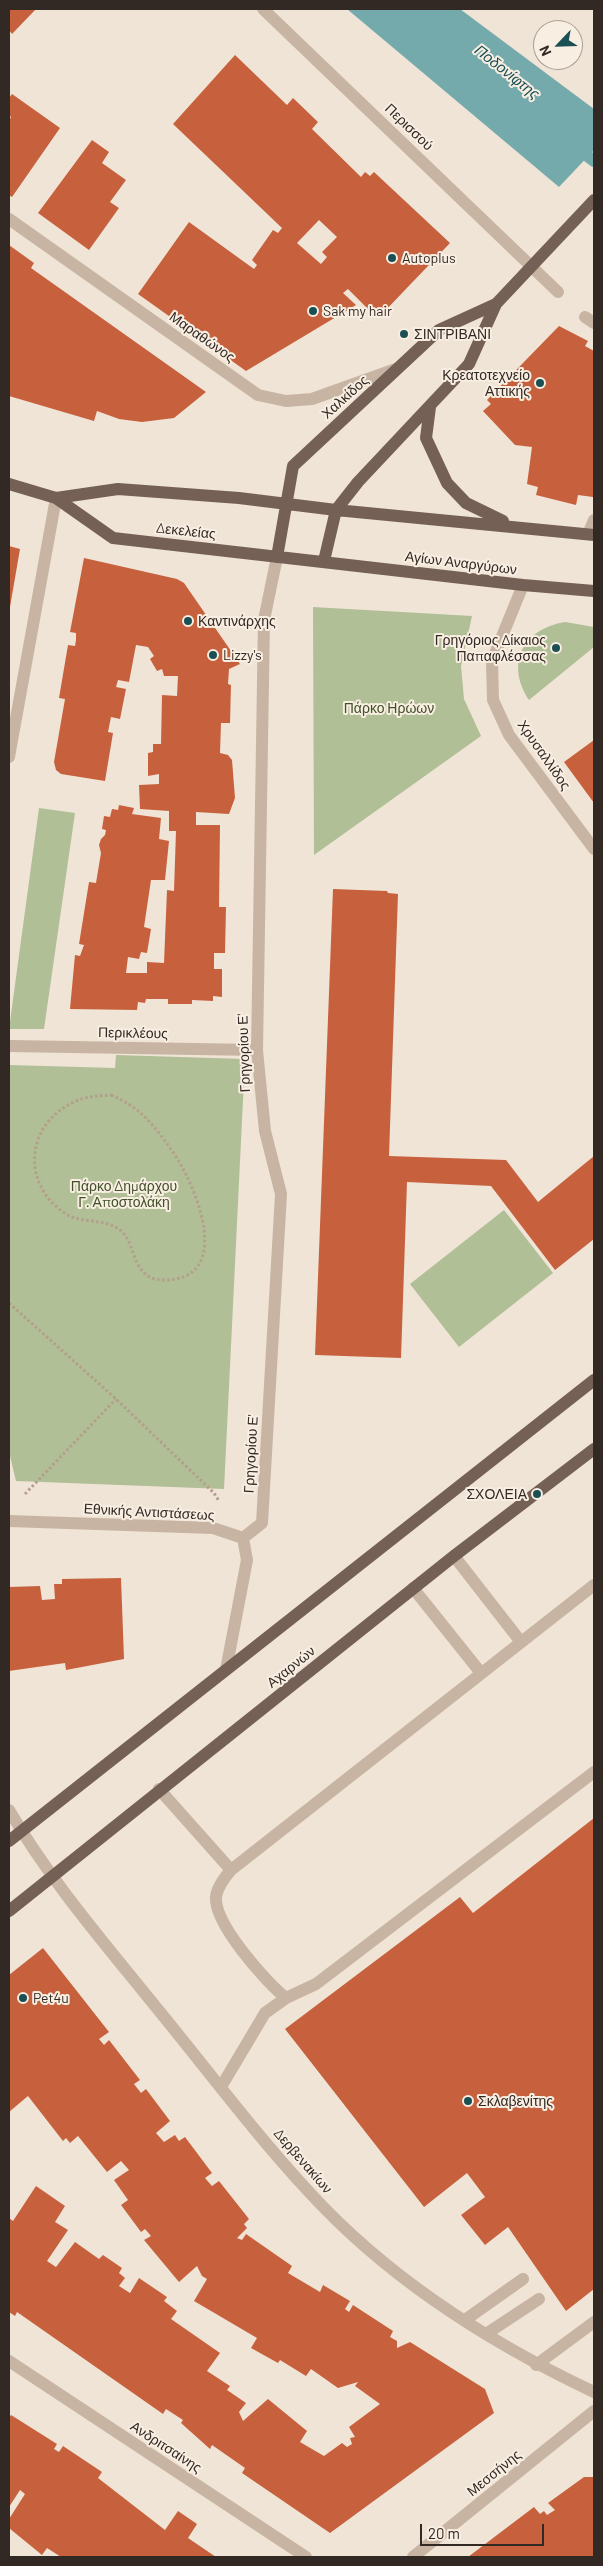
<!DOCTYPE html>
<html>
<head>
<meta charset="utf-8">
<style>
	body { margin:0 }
	#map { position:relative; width:603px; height:2566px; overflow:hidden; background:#f0e4d6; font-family:Barlow,sans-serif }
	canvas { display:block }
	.frame { position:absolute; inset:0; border:10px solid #332924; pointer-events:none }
	.north { position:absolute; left:533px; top:20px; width:50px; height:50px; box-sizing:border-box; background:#f8eee2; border:1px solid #a99f96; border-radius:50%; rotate:246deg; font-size:14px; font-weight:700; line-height:20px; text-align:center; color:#332924 }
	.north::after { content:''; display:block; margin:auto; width:18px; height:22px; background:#1a4f54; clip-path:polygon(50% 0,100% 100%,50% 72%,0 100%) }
	.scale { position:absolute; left:420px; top:2524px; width:124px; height:22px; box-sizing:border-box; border:2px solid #332924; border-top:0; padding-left:6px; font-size:15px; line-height:18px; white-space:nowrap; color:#332924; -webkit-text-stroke:4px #f8eee2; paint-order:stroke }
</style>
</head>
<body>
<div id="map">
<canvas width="603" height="2566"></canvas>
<div class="frame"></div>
<div class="north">N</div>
<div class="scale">20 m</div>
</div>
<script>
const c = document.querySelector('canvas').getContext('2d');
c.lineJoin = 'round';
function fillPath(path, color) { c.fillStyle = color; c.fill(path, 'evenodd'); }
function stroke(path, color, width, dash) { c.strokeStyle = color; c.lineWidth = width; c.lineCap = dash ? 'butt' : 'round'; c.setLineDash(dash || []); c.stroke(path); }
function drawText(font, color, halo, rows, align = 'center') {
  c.font = font + ' Barlow,sans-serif'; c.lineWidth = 4; c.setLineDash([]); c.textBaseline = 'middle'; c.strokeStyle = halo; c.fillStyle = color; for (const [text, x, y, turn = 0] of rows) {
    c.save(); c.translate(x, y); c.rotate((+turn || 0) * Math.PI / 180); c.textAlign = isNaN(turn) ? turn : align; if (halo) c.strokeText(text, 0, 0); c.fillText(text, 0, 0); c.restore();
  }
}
const green = new Path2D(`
	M313 607 472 616 461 666 464 699 481 736 314 855Z
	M565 622 594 627V647L529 700C505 663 523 629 565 622Z
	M39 808 75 813 44 1029H9Z
	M116 1055 245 1059 224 1489 16 1481 9 1452V1065L115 1068Z
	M504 1210 553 1273 459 1347 410 1284Z`);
const water = new Path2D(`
	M347 9H460L594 109V150L559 187Z`);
const stream = new Path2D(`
	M574 146 594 161`);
const building = new Path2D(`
	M9 9H36L12 34 9 30Z
	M235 55 287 105 293 98 318 122 312 129 361 177 365 172 370 176 374 172 450 243 382 314 376 308 371 312 348 289 343 293 356 305 246 371 138 294 189 222 254 269 257 265 252 260 273 230 278 233 282 228 173 124ZM319 220 337 237 322 252 327 257 321 264 297 243Z
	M12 94 60 128 12 197 9 195V121L11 117 9 115V98Z
	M92 140 109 152 102 163 126 180 110 202 119 208 89 250 38 213Z
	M9 245 34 263 31 268 206 392 174 418 142 422 119 419 97 411 94 421 9 396Z
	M559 326 588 341 585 346 594 351V495L593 497 578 495 576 505 536 495 538 487 527 484 532 447 515 445 483 411 491 404 487 400Z
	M9 546 20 549 10 607H9Z
	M84 558 177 579 184 583 240 664 229 669 228 684 231 685 230 723H221L220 753 228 755 232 760 235 798 229 814 196 812V825H220L219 907H226L225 953H214V969H222V997L213 996V1001L192 1000V1004H168V999H146L145 1003 138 1002 137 1010 70 1009 75 955 80 956 84 945 79 944 89 882 96 883 101 853 99 845 101 839 105 835 106 830 102 829 104 816 110 817 112 809 118 810 119 805 134 808 132 814 161 818 159 839 169 841 165 880H151L144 927 151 929 147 953 141 952 139 959 128 957 126 973H147V962L164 963 167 890 174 891 176 831H169V811L140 809 139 785 159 784V774L148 776V753L153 752V744H161L162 695 177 696 178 676H164L162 669 157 671 150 659 154 656 148 647 136 645 129 682 118 680 116 687 126 689 120 719 111 717 108 732 113 733 105 781 61 774 56 770 54 762 65 699 59 698 68 645 75 646 76 640V633L70 632Z
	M594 740V803L564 762Z
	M333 889 387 891 388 893 398 894 389 1156 506 1160 538 1202 594 1156V1239L555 1270 491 1186 407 1182 401 1358 315 1355Z
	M121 1578 124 1659 66 1670 65 1663 9 1671V1587L40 1586 42 1600 55 1599 54 1584H62V1579Z
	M594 1818V2289L566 2311 508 2227 485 2245 461 2215 485 2197 467 2173 424 2207 285 2029 460 1897 473 1913Z
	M43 1948 109 2032 99 2039 104 2045 109 2040 140 2080 134 2084 141 2093 146 2089 170 2121 156 2133 164 2142 175 2135 179 2141 185 2137 212 2173 205 2178 212 2186 219 2181 249 2219 244 2224 247 2228 237 2238 242 2240 246 2234 292 2266 288 2273 293 2276 320 2292 323 2285 350 2301 345 2309 349 2312 353 2305 393 2331 390 2337 397 2341V2348L410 2342 485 2389 494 2413 330 2533 242 2473 245 2468 212 2445 210 2449 181 2423 183 2420 166 2409 163 2414 17 2312 15 2316 9 2312V2218L13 2221 36 2186 65 2206 55 2222 68 2230 47 2261 56 2267 75 2242 99 2259 103 2255 122 2268 119 2273 125 2278 119 2286 130 2293 139 2278 167 2297 164 2301 177 2311 171 2319 220 2353 207 2371 230 2386 227 2390 246 2403 239 2412 243 2421 268 2399 307 2431 300 2442 324 2456 342 2443 347 2447 352 2444 350 2438 355 2437 349 2427 380 2404 355 2386 358 2382 338 2388 311 2369 306 2376 280 2360 278 2363 251 2348 257 2338 194 2301 207 2279 202 2276 197 2266 179 2282 144 2240 151 2236 145 2229 141 2232 121 2205 128 2200 114 2180 129 2170 121 2161 107 2172 78 2136 70 2143 66 2138 63 2141 28 2096 9 2112V1975Z
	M11 2415 57 2444 54 2449 59 2452 63 2446 102 2472 98 2478 165 2530 178 2511 197 2524 188 2538 216 2557H61L47 2548 42 2555 9 2528V2519L25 2494 20 2490 9 2507V2418Z
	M584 2477H594V2557H468L534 2507 540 2514 544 2511 547 2515 555 2510 548 2503Z`);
const path = new Path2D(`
	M111 1095C123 1100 133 1106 143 1115 156 1128 168 1144 178 1160 199 1194 232 1280 164 1280 130 1280 137 1242 120 1230 105 1218 82 1224 66 1214 20 1184 26 1124 74 1102 86 1096 98 1096 111 1095Z
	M9 1303 116 1399 214 1493 219 1501
	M25 1494 116 1399`);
const minor = new Path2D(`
	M263 9 558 292
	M9 219 258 395 286 401 312 399 396 369
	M585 317 594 323
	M588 534 594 520
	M523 585 492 661 493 700 509 735 594 849
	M9 757 56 498
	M9 1046 257 1050
	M9 1521 213 1528 243 1538 247 1560 226 1670
	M243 1538 262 1523 281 1194 265 1131 257 1050 264 620 277 557
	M454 1556 521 1642
	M413 1588 481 1673
	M159 1789 231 1870
	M9 1810C51 1882 107 1946 160 2012 209 2072 257 2136 310 2193 388 2278 490 2343 594 2392
	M286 1998C266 1982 214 1924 216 1897 217 1887 225 1877 231 1870L594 1585
	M221 2087 265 2013 286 1998 316 1984 594 1772
	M465 2320 523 2279
	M486 2334 539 2299
	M9 2361 306 2557
	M536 2365 594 2322
	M413 2557 594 2411`);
const major = new Path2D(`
	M430 407 426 438 447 483 466 503 503 521
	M9 484 56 498 113 538 523 585 594 591
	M56 498 118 489 239 498 336 510 594 535
	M277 557 293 466 439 330 496 304
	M324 561 336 510 358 482 469 364 496 304 594 200
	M9 1841 594 1380
	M9 1911 454 1556 594 1449`);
const markers = [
	[392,258,5,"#1a4f54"],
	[313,311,5,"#1a4f54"],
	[404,334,5,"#1a4f54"],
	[540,383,5,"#1a4f54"],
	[188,621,5,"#1a4f54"],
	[556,648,5,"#1a4f54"],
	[213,655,5,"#1a4f54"],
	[537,1494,5,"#1a4f54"],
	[23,1998,5,"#1a4f54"],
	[468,2101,5,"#1a4f54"]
];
const streetNames = [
	["Περισσού",409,127,44],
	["Μαραθώνος",202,337,35],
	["Χαλκίδος",345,397,-42],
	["Δεκελείας",186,531,6],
	["Αγίων Αναργύρων",461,563,7],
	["Χρυσαλλίδος",544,755,55],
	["Περικλέους",133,1033,1],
	["Γρηγορίου Ε'",244,1053,-92],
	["Γρηγορίου Ε'",251,1454,-87],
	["Εθνικής Αντιστάσεως",149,1512,3],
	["Αχαρνών",291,1667,-39],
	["Δερβενακίων",303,2161,49],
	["Ανδριτσαίνης",166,2447,33],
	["Μεσσήνης",494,2473,-39]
];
const poiNames = [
	["Autoplus",402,258],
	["Sak my hair",323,311],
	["ΣΙΝΤΡΙΒΑΝΙ",414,334],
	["Κρεατοτεχνείο",530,375,"right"],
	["Αττικής",530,391,"right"],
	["Καντινάρχης",198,621],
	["Γρηγόριος Δίκαιος",546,640,"right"],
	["Παπαφλέσσας",546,656,"right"],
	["Lizzy's",223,655],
	["ΣΧΟΛΕΙΑ",527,1494,"right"],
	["Pet4u",33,1998],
	["Σκλαβενίτης",478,2101]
];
const parkNames = [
	["Πάρκο Ηρώων",389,708],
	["Πάρκο Δημάρχου",124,1186],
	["Γ. Αποστολάκη",124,1202]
];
const waterNames = [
	["Ποδονίφτης",507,72,38]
];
fillPath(green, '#b0bf96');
fillPath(water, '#75aaad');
stroke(stream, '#75aaad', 12);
fillPath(building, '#c7613d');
stroke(path, '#b49e8c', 3, [2.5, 2.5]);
stroke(minor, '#c8b4a2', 12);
stroke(major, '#756055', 12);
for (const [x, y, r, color] of markers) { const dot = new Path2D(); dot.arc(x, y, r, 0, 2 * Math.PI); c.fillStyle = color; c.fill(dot); stroke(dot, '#f8eee2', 2); }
drawText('14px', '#332924', '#f8eee2', streetNames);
drawText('14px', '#332924', '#f8eee2', poiNames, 'left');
drawText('14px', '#415128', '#f8eee2', parkNames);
drawText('italic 15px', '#1a4f54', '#f8eee2', waterNames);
</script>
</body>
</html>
